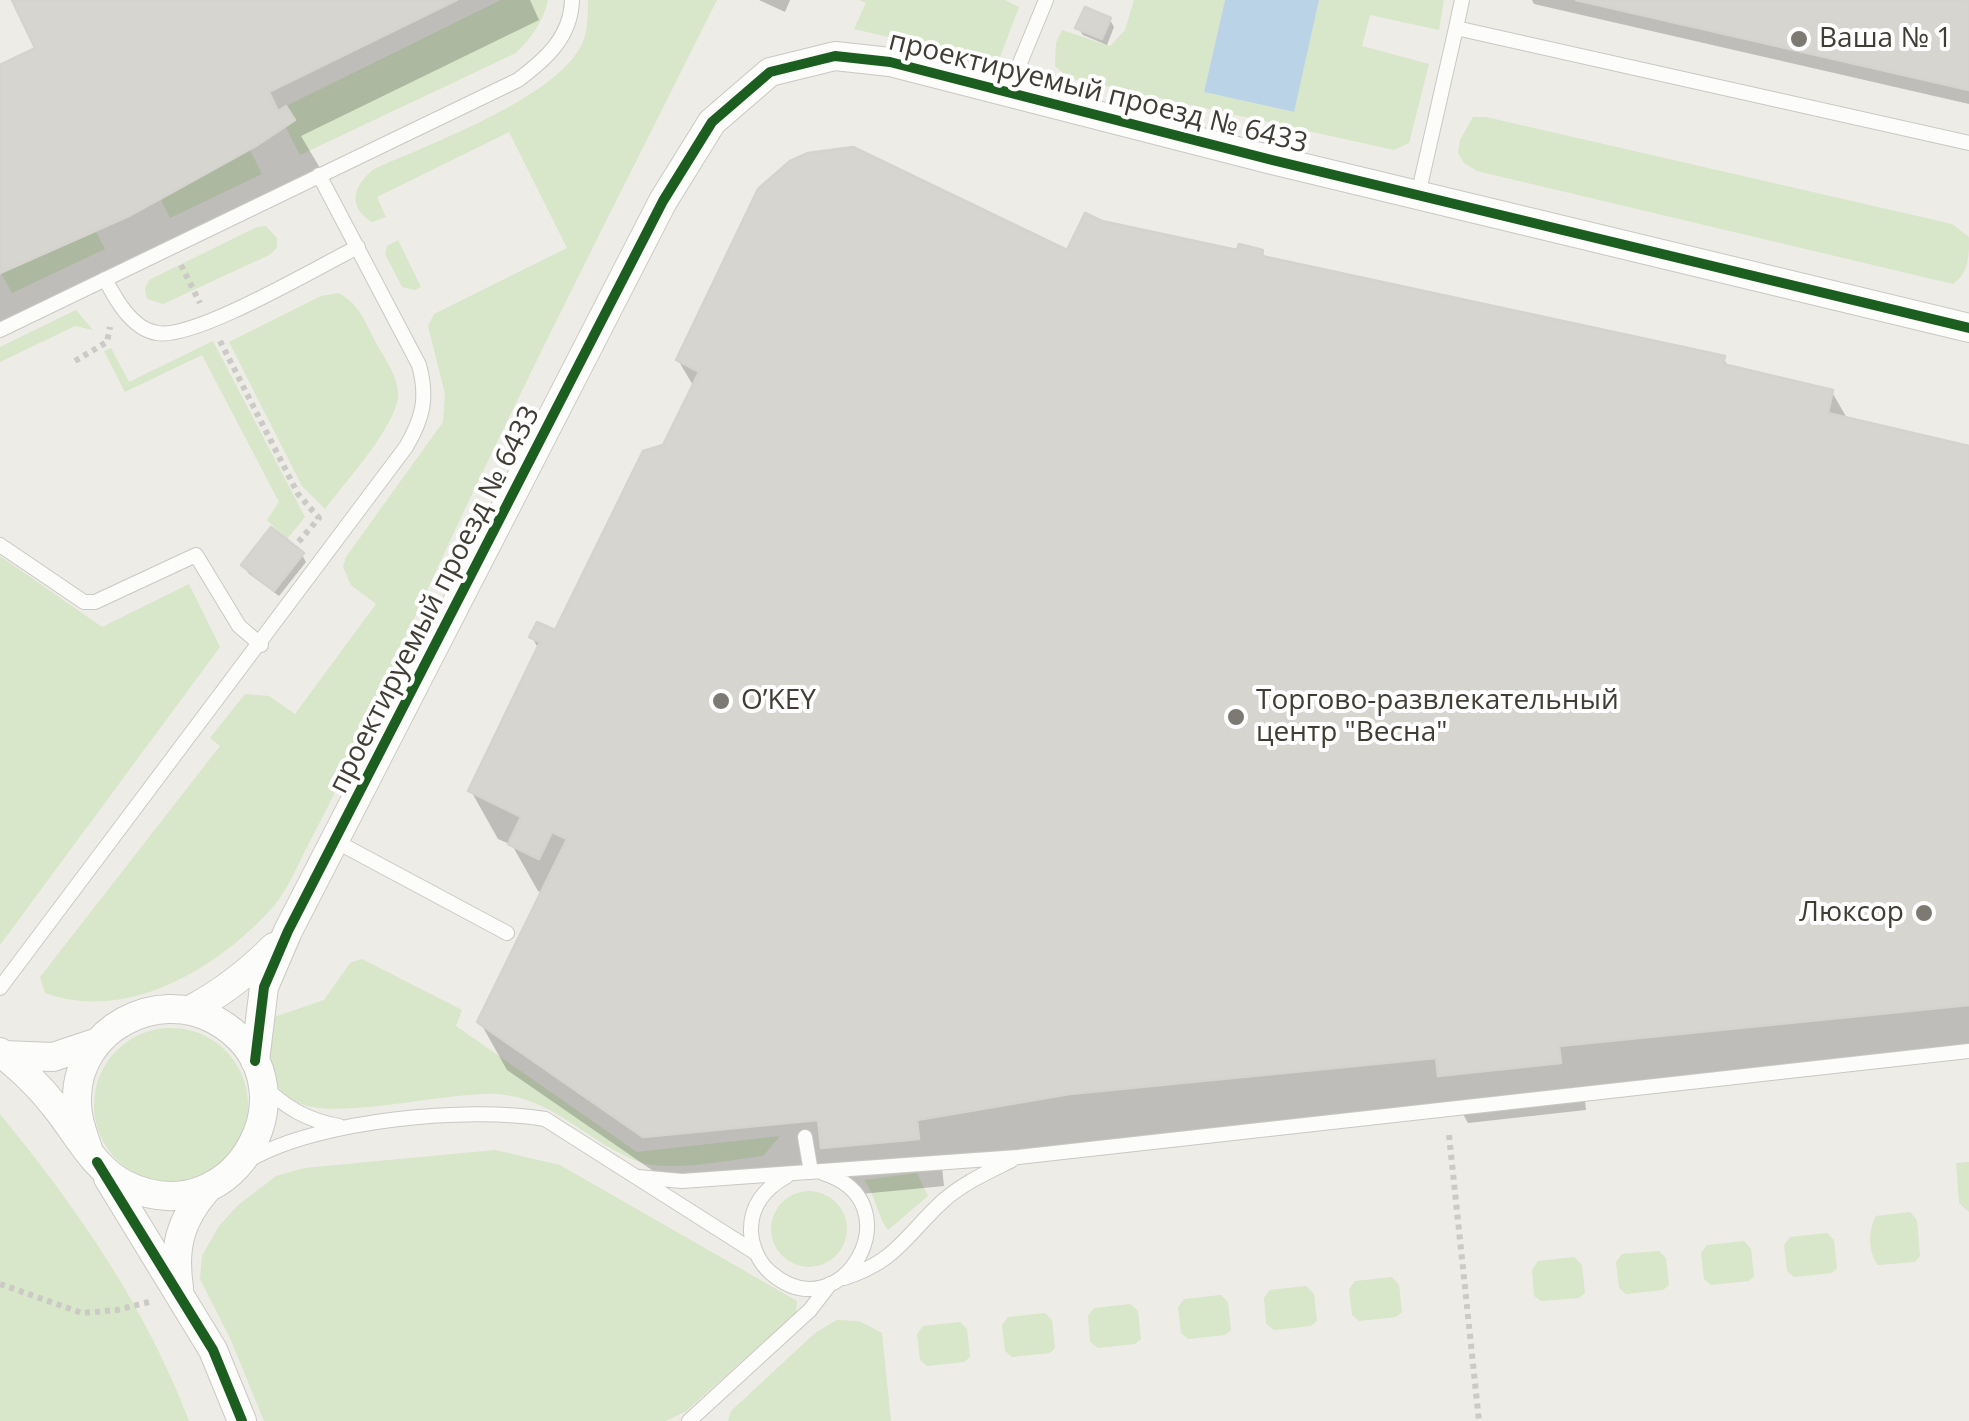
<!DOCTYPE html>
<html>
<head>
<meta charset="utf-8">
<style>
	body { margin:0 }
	canvas { display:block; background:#edece7 }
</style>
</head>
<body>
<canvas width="1969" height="1421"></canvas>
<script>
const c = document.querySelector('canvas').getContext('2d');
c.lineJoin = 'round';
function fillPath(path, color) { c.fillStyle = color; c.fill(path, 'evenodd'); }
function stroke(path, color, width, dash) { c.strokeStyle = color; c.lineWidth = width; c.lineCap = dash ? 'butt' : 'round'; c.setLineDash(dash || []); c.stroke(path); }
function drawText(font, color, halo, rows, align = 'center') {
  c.font = font + ' "Open Sans",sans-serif'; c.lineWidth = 8; c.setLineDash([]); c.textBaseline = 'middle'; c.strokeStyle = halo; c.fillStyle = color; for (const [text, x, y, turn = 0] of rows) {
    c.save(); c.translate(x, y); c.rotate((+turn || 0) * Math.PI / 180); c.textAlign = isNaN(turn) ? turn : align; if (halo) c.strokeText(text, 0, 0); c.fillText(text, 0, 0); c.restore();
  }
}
const green = new Path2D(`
	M501 0H548C543 22 532 37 516 53L300 155 285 126 294 120 286 106Z
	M588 0H717C619 196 519 391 427 590 389 674 353 761 309 843 298 864 288 890 272 908 218 968 128 1023 45 993L40 977 220 746 210 738 245 694 269 696 295 714 376 604 351 585 343 567 346 557 443 422 445 394 428 326 434 314 567 248 509 132 377 197 386 217 372 222C346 206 354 185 374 169 427 145 565 95 584 39 588 27 588 13 588 0Z
	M859 0H1005L1019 7 1000 57 988 60 854 29 866 3Z
	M1134 0H1225L1204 92 1293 112 1319 0H1444L1439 30 1370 15 1362 46 1429 64 1409 143 1394 150 1069 78 1055 66 1056 43 1062 30 1110 46 1125 30Z
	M1473 117H1486L1952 224 1969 237C1969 257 1969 272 1953 284L1477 171 1464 163 1458 153 1460 140Z
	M250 150 262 174 170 218 161 200Z
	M266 226 277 238V248L269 255 163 304 147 299 145 289 149 280 257 227Z
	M96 232 105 249 12 293 1 273Z
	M398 240 421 287 415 290 402 287 385 254 387 246Z
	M338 293C358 302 365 322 375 341 383 356 396 373 398 391 401 422 344 483 325 509L302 486 229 342 321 296Z
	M76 310 93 330 75 326 0 362V347Z
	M213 341 305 517 287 539 267 520 279 502 202 355 125 392 104 351 111 348 129 382Z
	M0 556 102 627 189 584 220 647 0 945Z
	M362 959 462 1010 456 1026 637 1152 780 1136 763 1156C727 1160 666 1174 634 1160 585 1139 552 1098 497 1094 450 1091 336 1121 299 1103 261 1084 265 1050 274 1017L324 1000 350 963Z
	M94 1105a77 77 0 1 1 154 0a77 77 0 1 1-154 0Z
	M0 1114C77 1208 146 1307 189 1421H0Z
	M495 1150 560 1165 797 1301 796 1313 685 1412 665 1421H264L230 1338 200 1279 202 1256 219 1226 237 1206 276 1176 304 1168Z
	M1969 1162V1212L1959 1203 1956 1163Z
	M917 1173 928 1196 888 1230C877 1216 876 1195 864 1180Z
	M771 1229a38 38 0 1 1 76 0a38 38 0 1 1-76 0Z
	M1910 1212 1917 1220 1920 1256 1915 1262 1878 1265C1868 1253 1868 1229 1876 1216Z
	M1827 1233 1834 1240 1837 1268 1832 1273 1794 1277 1787 1271 1784 1245 1790 1237Z
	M1744 1241 1751 1249 1754 1276 1749 1281 1711 1285 1704 1279 1701 1253 1707 1245Z
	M1659 1251 1666 1258 1669 1285 1663 1290 1626 1294 1619 1288 1616 1262 1622 1254Z
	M1574 1257 1582 1265 1585 1293 1579 1298 1541 1301 1534 1296 1532 1270 1538 1261Z
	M1392 1277 1399 1285 1402 1312 1396 1317 1359 1321 1352 1315 1349 1289 1355 1281Z
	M1306 1286 1314 1294 1317 1321 1311 1326 1274 1330 1266 1324 1264 1298 1270 1290Z
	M1221 1295 1228 1302 1231 1330 1225 1335 1188 1339 1181 1333 1178 1307 1184 1299Z
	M1130 1304 1138 1311 1141 1339 1135 1344 1098 1348 1090 1342 1088 1316 1094 1308Z
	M1045 1313 1052 1320 1055 1348 1050 1353 1012 1357 1005 1351 1002 1325 1008 1317Z
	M837 1320 859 1321 882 1333 891 1421H728L731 1411 815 1333Z
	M960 1322 967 1329 970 1357 964 1362 927 1366 920 1360 917 1334 923 1326Z`);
const water = new Path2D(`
	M1225 0H1319L1294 112 1204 92Z`);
const shadow = new Path2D(`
	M14 0H530L539 20 301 136 320 168 240 219 106 287 0 330V68L38 49Z
	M759 0H790L785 12Z
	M1532 0H1969V104L1534 4Z
	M1110 20 1114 27 1107 45 1083 35 1078 28Z
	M1101 224 1239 253 1262 252 1266 260 1723 358 1729 368 1832 392 1848 420 1969 448V1055L1584 1093 1586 1110 1468 1123 1458 1105 1098 1141 942 1167 944 1186 851 1195 835 1167 672 1184 507 1070 480 1022 543 894 538 891 512 845 498 839 471 791 539 650 532 637 556 634 665 447 694 387 678 360 1068 253Z
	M302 555 306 562 279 596 248 573 244 565Z`);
const building = new Path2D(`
	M12 0H457L269 92 278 111 286 106 295 120 256 146 131 215 0 273V65L35 48Z
	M1576 0H1969V90Z
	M1085 7 1111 18 1102 39 1075 28Z
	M853 147 1067 250 1085 213 1102 221 1237 250 1239 244 1263 250 1262 256 1725 356 1723 364 1833 390 1828 413 1969 446V1005L1559 1046 1561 1063 1438 1076 1436 1058 1070 1094 917 1120 919 1139 821 1148 818 1120 643 1137 477 1022 567 839 552 832 539 859 508 844 521 817 468 791 540 642 529 637 537 622 555 630 643 451 663 445 699 372 676 360 758 189 790 161 808 153Z
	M271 527 304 553 274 591 241 565Z`);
const path = new Path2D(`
	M181 265 200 303
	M220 341 298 494 319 518 295 546
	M75 361 107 342 110 327
	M1449 1135 1479 1421
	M0 1284 82 1313 117 1310 153 1301`);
const service = new Path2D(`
	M1462 0 1456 28 1969 143
	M1008 92 1046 0
	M1418 195 1456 28
	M105 279C116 300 132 329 157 333 195 340 319 266 358 247
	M0 330 518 80C546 59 571 37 572 0
	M0 545 84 602H95L196 555 239 626 261 645
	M337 842 507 933
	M0 988 406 447C423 418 428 398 419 365L319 175
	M263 1086C287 1108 306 1120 339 1126
	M805 1137 811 1172
	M251 1159C319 1120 468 1106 545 1119L756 1253
	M787 1176C765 1188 750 1206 751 1232 752 1247 759 1263 771 1273 842 1334 917 1202 823 1173
	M638 1177 682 1181 1018 1157 1969 1051
	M844 1278C897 1261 905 1236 943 1201 963 1183 988 1172 1012 1160
	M689 1421 810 1310 830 1284`);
const minor = new Path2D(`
	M190 1010C222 993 248 973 274 947
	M0 1052C19 1067 39 1086 54 1105 75 1130 93 1168 124 1184 236 1241 322 1079 215 1020 157 988 78 1029 77 1097 76 1116 82 1131 88 1149
	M4 1055 53 1057 98 1042
	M255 1061 264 987 288 931 663 201 712 122 770 72 835 56 890 62 1272 160 1969 328
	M108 1178 213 1350 242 1421
	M179 1288C173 1247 180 1220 207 1189`);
const cycleway = new Path2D(`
	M255 1061 264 987 288 931 663 201 712 122 770 72 835 56 890 62 1272 160 1969 328
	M97 1162 213 1350 242 1421`);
const markers = [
	[1799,39,10,"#7d7a73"],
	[721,701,10,"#7d7a73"],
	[1236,717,10,"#7d7a73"],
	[1924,913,10,"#7d7a73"]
];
const poiNames = [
	["Ваша № 1",1819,39],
	["O’KEY",741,701],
	["Торгово-развлекательный",1256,701],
	["центр \"Весна\"",1256,733],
	["Люксор",1904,913,"right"]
];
const streetNames = [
	["проектируемый проезд № 6433",1098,93,14],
	["проектируемый проезд № 6433",435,600,-63]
];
fillPath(green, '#d8e6c9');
fillPath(water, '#bbd3e7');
fillPath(shadow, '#0003');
fillPath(building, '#d6d5d0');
stroke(building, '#d5d3cd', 2.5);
stroke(service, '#c9c8c3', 16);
stroke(minor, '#c9c8c3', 30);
stroke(path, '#cbcac6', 6, [5, 5]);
stroke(service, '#fcfcfb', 14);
stroke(minor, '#fcfcfb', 28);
stroke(cycleway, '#1b5e20', 10);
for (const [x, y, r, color] of markers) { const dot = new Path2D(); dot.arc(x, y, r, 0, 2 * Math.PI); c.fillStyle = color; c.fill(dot); stroke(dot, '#fff', 4); }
drawText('28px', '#413d35', '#fff', poiNames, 'left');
drawText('28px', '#413d35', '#fff', streetNames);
</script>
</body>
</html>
